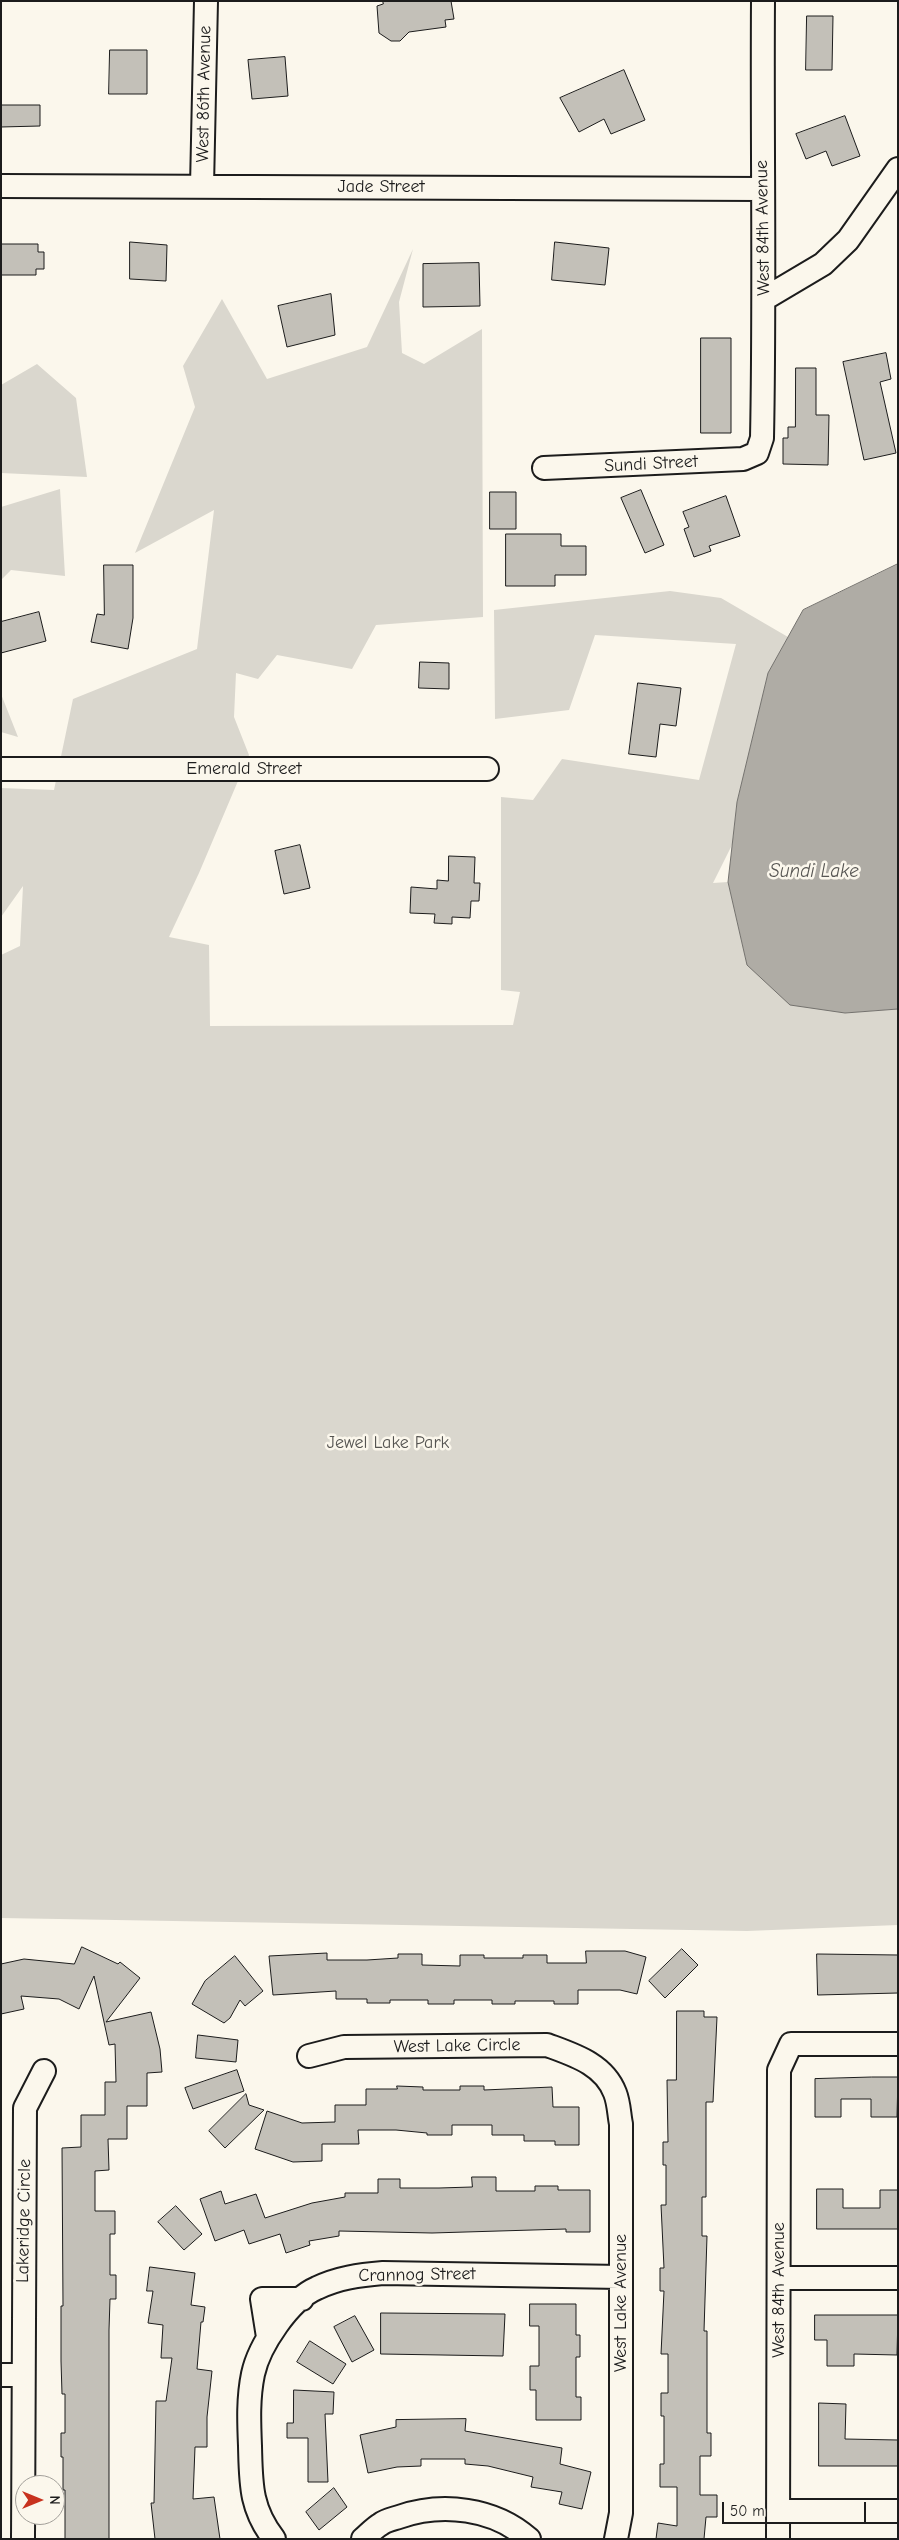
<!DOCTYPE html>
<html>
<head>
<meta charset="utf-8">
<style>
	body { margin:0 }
	#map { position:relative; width:899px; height:2540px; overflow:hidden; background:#fbf7ec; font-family:"Comic Neue",sans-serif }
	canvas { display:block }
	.frame { position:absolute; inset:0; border:2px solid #1c1c1c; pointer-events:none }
	.north { position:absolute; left:15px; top:2475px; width:50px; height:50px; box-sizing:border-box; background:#fbf7ec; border:1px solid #a29f99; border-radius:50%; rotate:90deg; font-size:14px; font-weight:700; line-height:20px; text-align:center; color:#1c1c1c }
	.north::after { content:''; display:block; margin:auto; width:18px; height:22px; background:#c8321e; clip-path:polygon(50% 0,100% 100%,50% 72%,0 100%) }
	.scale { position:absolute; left:722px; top:2502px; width:144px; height:22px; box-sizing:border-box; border:2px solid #1c1c1c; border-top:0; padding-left:6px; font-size:15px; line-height:18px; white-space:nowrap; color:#1c1c1c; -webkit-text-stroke:4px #fbf7ec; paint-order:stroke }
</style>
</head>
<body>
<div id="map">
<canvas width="899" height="2540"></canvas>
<div class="frame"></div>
<div class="north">N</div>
<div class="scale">50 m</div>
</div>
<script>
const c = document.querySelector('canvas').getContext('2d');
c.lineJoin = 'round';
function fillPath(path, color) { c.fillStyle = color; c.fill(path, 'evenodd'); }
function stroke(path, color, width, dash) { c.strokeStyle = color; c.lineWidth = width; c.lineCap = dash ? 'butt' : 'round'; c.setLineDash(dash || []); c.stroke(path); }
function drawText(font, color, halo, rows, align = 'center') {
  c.font = font + ' "Comic Neue",sans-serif'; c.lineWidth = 5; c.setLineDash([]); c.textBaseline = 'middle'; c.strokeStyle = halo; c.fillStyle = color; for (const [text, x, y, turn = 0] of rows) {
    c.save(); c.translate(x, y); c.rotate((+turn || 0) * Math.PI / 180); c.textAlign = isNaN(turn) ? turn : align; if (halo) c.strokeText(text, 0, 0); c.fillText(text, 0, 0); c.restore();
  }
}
const green = new Path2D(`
	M413 249 399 302 402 353 424 364 482 329 483 617 376 625 352 669 277 655 258 679 236 673 234 717 249 755 199 873 169 937 209 945 210 1026 513 1025 520 992 501 990V797L533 800 562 759 699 780 736 644 595 635 569 710 495 719 494 610 670 591 721 598 788 637 768 673 737 802 732 845 713 883 728 882 747 965 845 1013 898 1009V1925L747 1931 1 1918V955L20 946 23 886 1 917V788L54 790 73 699 197 649 214 510 135 553 195 407 183 366 222 299 267 379 367 347Z
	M37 364 76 398 87 477 1 473V385Z
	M60 489 65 576 11 570 1 580V507Z
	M1 694 18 737 1 732Z`);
const water = new Path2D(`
	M898 564V1009L845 1013 790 1005 747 965 728 882 737 802 768 673 803 610Z`);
const building = new Path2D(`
	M383 1H451L454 19 445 20 446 27 409 32 400 41H391L379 33 377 6 383 4Z
	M807 16H833L832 70H806Z
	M110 50H147V94H109Z
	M285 57 288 96 252 99 248 60Z
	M624 70 645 120 611 134 604 119 579 132 560 98Z
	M1 105H40V126L1 127Z
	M845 116 860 156 832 166 826 151 806 159 796 134Z
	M130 242 167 245 166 281 130 279Z
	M555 242 609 248 605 285 552 280Z
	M1 244H38V252H44V269H36V275H1Z
	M479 263 480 306 423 307V264Z
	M331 294 335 335 287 347 278 306Z
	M701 338H731V433H701Z
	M886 353 891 379 880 382 896 453 864 460 843 362Z
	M796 368H816V415H829L828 465 783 464V438H788V427H795Z
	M641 490 664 545 645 553 621 498Z
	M490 492H516V529H490Z
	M726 496 740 536 709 546 711 551 694 557 684 529 689 527 683 512Z
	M506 534H561V546H586V575H555V586H506Z
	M104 565H133V618L128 649 91 642 97 614 104 615Z
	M39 612 46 641 1 653V622Z
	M420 662 449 663V689L419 688Z
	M638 683 681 688 676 726 660 724 656 757 629 754Z
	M300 845 310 888 284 894 275 851Z
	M449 856 475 857 474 883H480L479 901H471L470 918 452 917V924L434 923 435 914 410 913 411 887 437 889V880L448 881Z
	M82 1947 118 1964 120 1962 140 1978 106 2022 151 2012 160 2049 162 2072 147 2073V2106H127V2139H108L109 2170 95 2171V2211H115V2234H110V2275H116V2299H110L109 2330V2539H65V2490H63V2457H61V2433H65V2394H62L61 2361V2306H63L62 2148 81 2147V2115H105V2082H116L115 2044 109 2045 94 1976 79 2009 59 1999 21 1996 24 2009 1 2014V1964L24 1959 74 1964Z
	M682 1949 698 1965 665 1998 649 1981Z
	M586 1951H625L646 1957 637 1994 620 1990H578V2004H554V2001H515V2004H492V2000H454V2004H428V2000H390V2003H367V1999H336V1991L273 1995 269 1956 327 1953V1960H367L398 1958V1954H422V1965L460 1966V1955H484V1958H523V1955H547V1963H586Z
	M817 1954 898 1955V1993L818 1995Z
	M235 1956 263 1991 245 2006 240 2000 230 2018 224 2023 192 2004 205 1981Z
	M677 2011H704V2017H717L713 2102H706V2197H702V2236H707L704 2331H707V2433H711V2456H700V2495H717V2517H706L704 2539H656L658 2523 677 2526V2487H660V2464H664V2416H661V2393H668V2354H661L664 2291H660V2268H664L661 2205H666V2165H663V2142H668L667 2080H676Z
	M198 2035 238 2040 236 2062 196 2058Z
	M237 2070 244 2091 193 2109 185 2088Z
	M872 2077H898L897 2117H871V2099H841V2117H815V2079Z
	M397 2086 423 2087V2090H460V2086H484V2090L552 2087 553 2107H579V2145H555V2141H524V2135H492V2125H452V2135H427V2133L396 2130H358L359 2144H322V2161L293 2162 255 2149 267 2111 302 2123 335 2122V2105H366V2089H397Z
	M246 2094 249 2105 264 2110 225 2148 209 2131Z
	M472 2177H496V2191H535V2186H558V2190H590V2232H566V2229L432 2233 339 2231V2236L309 2241 310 2245 286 2253 280 2234 249 2244 244 2230 215 2241 200 2199 221 2191 225 2204 256 2194 265 2218 312 2203 345 2197V2193H378V2179H400V2188H439L472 2187Z
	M817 2189H843V2208H880V2190H898V2229H817Z
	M176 2206 202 2234 184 2250 158 2222Z
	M150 2267 195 2273 191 2305 205 2307 203 2322H201L197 2369 212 2371 207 2417V2447H195L193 2499 214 2497 220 2539H155L151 2503H154L156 2401H166L172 2358H161L163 2325 148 2323 153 2291H147Z
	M530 2304H576V2335H580V2357H576V2397H581V2420H536V2390H530V2366H539V2326H530Z
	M381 2313 505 2314 503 2356 381 2354Z
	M815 2315H898L897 2355 854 2354V2366H827V2340H815Z
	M355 2316 374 2350 352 2362 334 2327Z
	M310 2341 346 2364 333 2384 297 2362Z
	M294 2390 334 2392 333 2414H325L328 2482H308V2438H287V2423H293Z
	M819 2403 846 2404 845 2439 898 2440V2466H819Z
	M466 2419 465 2431 562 2448 560 2464 591 2472 582 2509 559 2504 562 2492 531 2487 533 2477 488 2466 465 2464V2459H421V2466L397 2467 368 2473 360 2435 396 2427V2420Z
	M334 2488 347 2507 319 2530 306 2512Z`);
const minor = new Path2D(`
	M1 186 762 189
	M202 186 206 1
	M764 299 823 264 848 240 898 169
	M544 468 743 459 757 453 762 438C765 292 762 147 763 1
	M1 769H487
	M309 2056 344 2047 547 2045C574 2055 604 2064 615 2093 619 2103 619 2114 621 2124V2513L616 2539
	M780 2278H898
	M268 2337 262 2299H302
	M1 2375H23
	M778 2511H898
	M23 2539 25 2108 44 2071
	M274 2539C250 2508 251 2483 250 2446 249 2422 248 2398 253 2374 259 2346 289 2300 317 2288 338 2278 359 2275 383 2273L621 2277
	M363 2539C369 2534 374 2528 381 2524 386 2520 393 2519 399 2517 442 2502 494 2508 529 2539
	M778 2539 779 2070 791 2044H898`);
const streetNames = [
	["West 86th Avenue",204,94,-89],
	["Jade Street",381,187],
	["West 84th Avenue",763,228,-91],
	["Sundi Street",651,464,-3],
	["Emerald Street",244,769],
	["West Lake Circle",457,2046,-1],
	["Lakeridge Circle",24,2221,-89],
	["Crannog Street",417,2275,-1],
	["West 84th Avenue",779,2290,-90],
	["West Lake Avenue",621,2303,-90]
];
const parkNames = [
	["Jewel Lake Park",388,1443]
];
const waterNames = [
	["Sundi Lake",814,872]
];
fillPath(green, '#dad7ce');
fillPath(water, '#afaca5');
stroke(water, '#74726e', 1);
fillPath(building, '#c3c0b8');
stroke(building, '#1c1c1c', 1);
stroke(minor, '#1c1c1c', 26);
stroke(minor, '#fbf7ec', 22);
drawText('18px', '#1c1c1c', '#fbf7ec', streetNames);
drawText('18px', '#555451', '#fbf7ec', parkNames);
drawText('italic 19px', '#575653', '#fbf7ec', waterNames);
</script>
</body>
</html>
